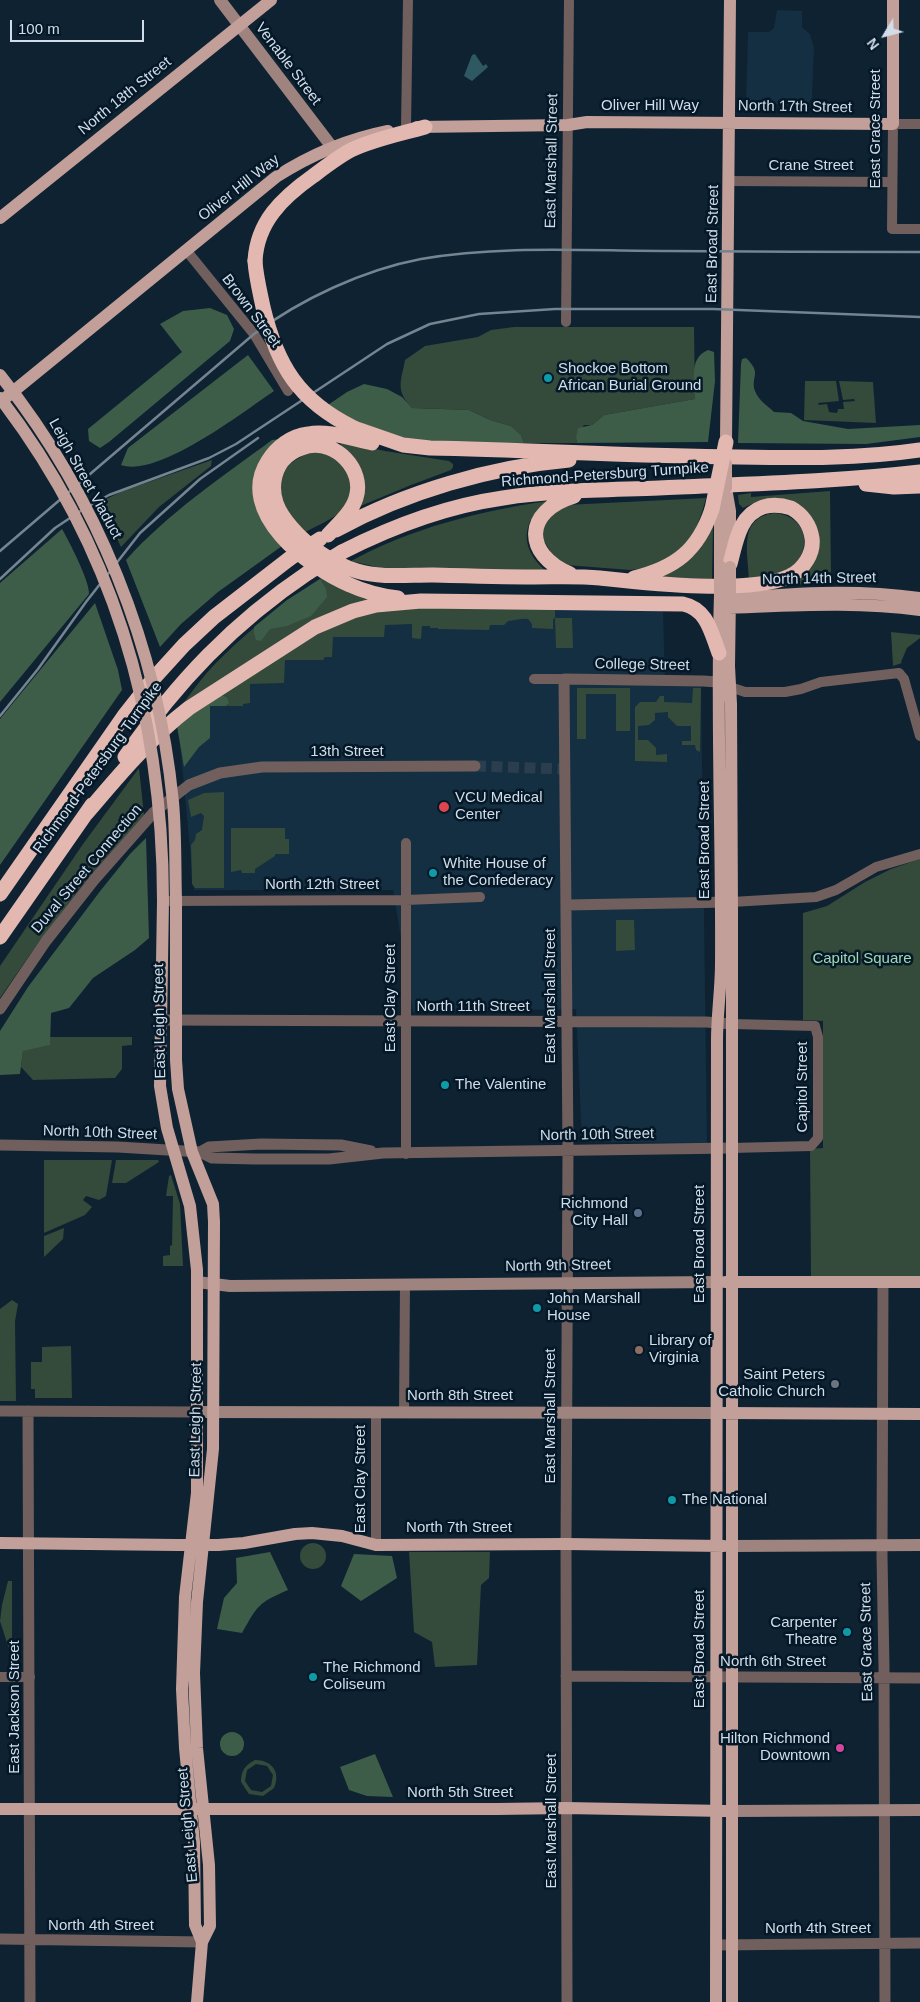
<!DOCTYPE html>
<html>
<head>
<meta charset="utf-8">
<style>
	body { margin:0 }
	#map { position:relative; width:920px; height:2002px; overflow:hidden; background:#0e2232; font-family:Arial,sans-serif }
	canvas { display:block }
	.north { position:absolute; left:860px; top:10px; width:50px; height:50px; -webkit-text-stroke:4px #051828; paint-order:stroke; rotate:233deg; font-size:14px; font-weight:700; line-height:20px; text-align:center; color:#d1dde8 }
	.north::after { content:''; display:block; margin:auto; width:18px; height:22px; background:#d1dde8; clip-path:polygon(50% 0,100% 100%,50% 72%,0 100%) }
	.scale { position:absolute; left:10px; top:20px; width:134px; height:22px; box-sizing:border-box; border:2px solid #d1dde8; border-top:0; padding-left:6px; font-size:15px; line-height:18px; white-space:nowrap; color:#d1dde8; -webkit-text-stroke:4px #051828; paint-order:stroke }
</style>
</head>
<body>
<div id="map">
<canvas width="920" height="2002"></canvas>
<div class="north">N</div>
<div class="scale">100 m</div>
</div>
<script>
const c = document.querySelector('canvas').getContext('2d');
c.lineJoin = 'round';
function fillPath(path, color) { c.fillStyle = color; c.fill(path, 'evenodd'); }
function stroke(path, color, width, dash) { c.strokeStyle = color; c.lineWidth = width; c.lineCap = dash ? 'butt' : 'round'; c.setLineDash(dash || []); c.stroke(path); }
function drawText(font, color, halo, rows, align = 'center') {
  c.font = font + ' Arial,sans-serif'; c.lineWidth = 5; c.setLineDash([]); c.textBaseline = 'middle'; c.strokeStyle = halo; c.fillStyle = color; for (const [text, x, y, turn = 0] of rows) {
    c.save(); c.translate(x, y); c.rotate((+turn || 0) * Math.PI / 180); c.textAlign = isNaN(turn) ? turn : align; if (halo) c.strokeText(text, 0, 0); c.fillText(text, 0, 0); c.restore();
  }
}
const built = new Path2D(`
	M777 10 802 11V27L810 34 814 48 812 98 806 105 746 103 748 32H769L774 28Z
	M401 607 663 610 665 684H701L707 1143 582 1142 576 1009 413 1012 393 890H194L178 724 302 642Z`);
const green = new Path2D(`
	M514 327H694L695 399 604 415 592 425H584L576 438 577 443H524L521 435 511 426 490 420 469 410 412 408C395 390 401 382 405 360L425 346 478 337 491 330Z
	M805 381H836L839 401 818 403 819 405 827 404 829 412 837 413 838 409H844L843 402 855 401 854 399 843 400 839 381 873 382 876 423 804 420Z
	M339 441 385 451 449 461 453 464V467L451 470 411 485 358 507C365 489 367 475 355 459 350 452 342 449 339 441Z
	M311 452C338 451 361 479 346 504 339 518 317 525 304 533 279 502 263 471 311 452Z
	M212 460 211 466 159 507 121 547 100 502 123 491Z
	M830 491 831 575 825 582 774 587 803 575 813 521 756 502 743 508 739 504 738 495 751 493V497Z
	M706 498 702 512 694 534 685 546 654 567 630 570 566 565 554 558 543 539V528L547 518 566 505Z
	M548 501C520 522 520 549 546 571L385 569 351 561C412 528 479 511 548 501Z
	M775 513C807 516 814 549 790 569 779 577 761 577 749 579 748 552 738 517 775 513Z
	M713 526 712 579 659 577Z
	M323 577 382 600 182 705C194 689 206 672 221 658 252 627 286 601 323 577Z
	M401 607 555 609V618H572L573 648H556L555 618 553 619V629L532 628V624L528 619C521 618 515 621 508 621L504 625H490L489 630 438 629V628H430V626H422L421 639 412 638V624L385 625 384 637H333L332 657H325L323 660H285L284 683 250 684V703L243 704V706H226L228 705 227 697 222 695C261 669 298 640 341 622 360 613 381 610 401 607Z
	M891 632 920 635V638L907 648 901 662 902 663 893 666Z
	M577 688H630V731H616V694H586V739H577Z
	M693 688H701L700 752 696 750 695 745H682V741H691V726H677L668 717V712L655 713V720L649 725 638 726V740H648L656 748V755L667 754V762L635 761V707L640 702H656L660 696H664V702L692 703Z
	M139 768 144 815 80 888 38 943 0 998V966L83 844Z
	M224 792V888H195L192 884 191 845 195 840 196 834 202 830 204 816 201 813 191 817 188 800 204 793Z
	M231 828H285V839H289V854H275V856L255 869V873H242L241 870 231 872Z
	M920 859V1276H811L810 1149 823 1148V1021L803 1020V913L827 906 865 882 891 869Z
	M616 920H634L635 950 616 951Z
	M50 1037H132V1045L122 1046V1069L115 1078 33 1080 21 1067 23 1050 49 1045Z
	M44 1160H112L106 1196 99 1200 86 1196 83 1200 92 1207 85 1215 44 1233Z
	M116 1160H158L159 1162 126 1183H112Z
	M171 1175 180 1204 183 1266H163V1256L170 1255V1246L172 1245 173 1196H166L169 1176Z
	M64 1228 63 1239 44 1257V1236Z
	M12 1300 18 1304 15 1321 16 1401H0V1309Z
	M71 1346 72 1398H35V1389H31V1362H42V1347Z
	M300 1556a13 13 0 1 1 26 0a13 13 0 1 1-26 0Z
	M409 1552H490L489 1578 481 1585 477 1665 435 1667 432 1642 414 1632Z
	M8 1581H12V1649H9L0 1621 2 1605Z
	M255 1760C272 1760 281 1772 274 1788L263 1796 249 1794 241 1782C241 1771 245 1765 255 1760ZM256 1764 267 1766 273 1775 271 1786 262 1792 251 1790 245 1781 247 1770Z`);
const forest = new Path2D(`
	M210 308 227 315 234 329 230 341 109 442 100 448 89 441 88 429 182 352 160 324 183 311Z
	M708 350 714 352 715 381 708 442 577 443 576 438 578 428 592 425 604 415 695 399C695 382 688 358 708 350Z
	M248 355 274 391C243 412 158 478 121 465L128 448Z
	M746 358C763 374 750 376 755 391 759 401 767 405 774 412L791 413 803 421 848 429 920 425V437L866 444 738 443 741 364 742 359Z
	M364 384 387 389 402 397 412 408 469 410 490 420 511 426 521 435 524 443 433 442 390 436 325 407 347 392Z
	M281 439 274 444 282 546 218 592 181 624 160 647 126 560C168 513 222 477 272 440Z
	M62 529C69 541 90 582 89 594L0 702V583Z
	M320 579 326 589 327 597 311 616 287 626 270 629 261 641 256 640 254 633V627L287 600Z
	M95 603 118 670 122 690 0 865V719Z
	M222 695 227 697 229 703 226 706H210V738L199 747 184 767 177 726 186 718Z
	M146 838 149 938 135 950 93 978 69 1008 51 1013 50 1045 23 1051 20 1074 0 1075V1031L28 987 101 890 130 854Z
	M270 1552 288 1590C258 1603 258 1605 242 1633L217 1629 224 1598 237 1583 236 1558Z
	M354 1554 392 1556 397 1578 361 1601 341 1586Z
	M220 1744a12 12 0 1 1 24 0a12 12 0 1 1-24 0Z
	M375 1754 393 1797 367 1796 349 1790 340 1767Z`);
const water = new Path2D(`
	M475 54 483 66 486 64 488 67 472 81 464 76 472 55Z`);
const tertiaryTunnel = new Path2D(`
	M475 766 565 769`);
const minor = new Path2D(`
	M920 124H893L892 229H920
	M406 127 408 0
	M730 181 892 182
	M186 250 254 334 288 391
	M566 322 569 0
	M534 679H564
	M730 687 745 692H785L801 689 821 682 899 673 904 679 920 736
	M169 901 406 900 480 897
	M732 902 816 897 836 890 876 867 920 854
	M732 1024 815 1026 818 1037V1138L811 1146 732 1148
	M406 1154V843
	M376 1413V1545
	M404 1413 405 1285
	M0 1677H30`);
const tertiary = new Path2D(`
	M566 905 730 902
	M0 1009 46 941 94 880 154 812 189 785 220 773 262 767 475 766
	M160 1020 706 1022 732 1024
	M0 1145 118 1147 200 1152 212 1158 255 1159H329L383 1153 732 1148
	M200 1152 209 1147 261 1144 341 1145 371 1151
	M883 1282 882 1556 884 1667 885 2002
	M0 1411 198 1412
	M28 1411 30 2002
	M566 1676 920 1678
	M0 1939 202 1942
	M716 1945 920 1943
	M567 2002 566 1544 568 1150 564 679 703 681 718 682 726 686`);
const secondary = new Path2D(`
	M220 0 332 147
	M197 1282 230 1286 717 1282
	M198 1412 717 1413
	M732 1546 920 1545
	M732 1811 920 1810`);
const primary = new Path2D(`
	M417 127 568 125 587 122 893 124V0
	M0 218 271 0
	M4 399 276 177C310 155 348 139 388 131
	M726 442 730 0
	M726 488 730 511V550
	M720 566V511L725 491
	M730 594 729 666 731 704 732 912V2002
	M722 600C789 593 853 589 920 598
	M722 608C788 606 854 601 920 610
	M176 900V1060L178 1089 192 1152 213 1204 214 1222 213 1449 197 1602 194 1673 197 1748 209 1865 210 1926 202 1942 197 2002
	M163 901 160 1086 167 1128 190 1206 197 1270V1493L185 1597 182 1689 185 1748 194 1842 195 1925 202 1942
	M725 1282H920
	M724 1413 920 1414
	M0 1543 177 1545
	M218 1545 244 1543 295 1534 312 1533 342 1536 376 1545 566 1544 724 1546
	M0 1809H177
	M219 1809H497L566 1808 725 1811
	M716 2002 717 1040C717 1014 721 989 721 964 722 841 716 718 720 595`);
const motorway = new Path2D(`
	M255 261C257 222 282 198 313 176 325 167 338 157 351 150 374 139 400 134 425 127
	M354 428 403 445 430 448C532 450 635 456 738 457 798 458 860 459 920 450
	M372 443C352 439 328 430 308 434 291 436 277 447 268 461 235 512 309 568 350 585 365 592 382 596 398 598
	M866 484 894 487 920 486
	M336 530C405 492 491 467 569 460
	M328 535C338 524 352 512 356 498 365 470 336 440 308 446 292 450 279 460 275 476 270 496 278 512 291 527 307 546 333 564 357 571 380 578 407 575 431 575 466 576 500 577 534 577 556 577 578 576 600 578 646 583 749 595 790 576 804 569 814 553 812 538 810 525 802 514 791 508 782 505 772 504 763 507 739 515 736 542 730 564
	M342 552C393 526 447 506 503 498 554 490 607 490 659 488 746 484 833 482 920 472
	M570 574C523 554 524 511 574 496
	M634 578C675 568 698 551 712 509
	M125 757C177 682 233 623 309 572
	M86 814C118 776 150 738 189 708L315 627 353 611 376 605 421 601 683 604C707 609 711 632 719 653
	M0 894 124 716 154 678 184 645 214 617 289 559
	M0 937 92 805`);
const rail = new Path2D(`
	M0 551 254 334C301 299 363 270 421 259 502 245 586 251 667 251 751 252 836 252 920 252
	M0 579 55 528 82 510 109 495 209 458 236 444 387 344 430 324 479 314 555 309H713L920 317
	M0 716 38 669 86 602 140 533 200 479 258 438`);
const primaryBridge = new Path2D(`
	M0 375C97 496 158 648 173 802 176 835 175 868 176 900
	M0 398C113 545 163 717 163 901
	M726 488V464
	M730 594V567
	M720 595V566
	M177 1545H218
	M177 1809H219`);
const motorwayBridge = new Path2D(`
	M255 261C256 277 260 292 263 307 277 366 299 401 354 428
	M712 509 726 442
	M289 559 320 539
	M309 572 342 552`);
const markers = [
	[548,378,5,"#0f9aa8"],
	[444,807,6,"#e0444e"],
	[433,873,5,"#0f9aa8"],
	[445,1085,5,"#0f9aa8"],
	[638,1213,5,"#5c6f8a"],
	[537,1308,5,"#0f9aa8"],
	[639,1350,5,"#8d6e63"],
	[835,1384,5,"#6b7280"],
	[672,1500,5,"#0f9aa8"],
	[847,1632,5,"#0f9aa8"],
	[313,1677,5,"#0f9aa8"],
	[840,1748,5,"#d1479c"]
];
const streetNames = [
	["Venable Street",288,64,53],
	["North 18th Street",125,96,-39],
	["Oliver Hill Way",650,106],
	["North 17th Street",795,107,1],
	["East Grace Street",876,129,-90],
	["East Marshall Street",552,161,-89],
	["Crane Street",811,166],
	["Oliver Hill Way",239,188,-38],
	["East Broad Street",713,244,-89],
	["Brown Street",251,311,53],
	["Richmond-Petersburg Turnpike",605,475,-4],
	["Leigh Street Viaduct",85,479,61],
	["North 14th Street",819,579,-1],
	["College Street",642,665,1],
	["13th Street",347,752],
	["Richmond-Petersburg Turnpike",98,768,-54],
	["East Broad Street",705,840,-90],
	["Duval Street Connection",87,869,-50],
	["North 12th Street",322,885],
	["East Marshall Street",551,996,-90],
	["East Clay Street",391,998,-90],
	["North 11th Street",473,1007],
	["East Leigh Street",160,1021,-91],
	["Capitol Street",803,1087,-90],
	["North 10th Street",100,1133,2],
	["North 10th Street",597,1135,-1],
	["East Broad Street",700,1244,-90],
	["North 9th Street",558,1266,-1],
	["North 8th Street",460,1396],
	["East Marshall Street",551,1416,-90],
	["East Leigh Street",196,1420,-89],
	["East Clay Street",361,1479,-90],
	["North 7th Street",459,1528],
	["East Grace Street",867,1642,-91],
	["East Broad Street",700,1649,-90],
	["North 6th Street",773,1662],
	["East Jackson Street",15,1707,-90],
	["North 5th Street",460,1793],
	["East Marshall Street",552,1821,-90],
	["East Leigh Street",188,1825,-95],
	["North 4th Street",101,1926],
	["North 4th Street",818,1929]
];
const poiNames = [
	["Shockoe Bottom",558,369],
	["African Burial Ground",558,386],
	["VCU Medical",455,798],
	["Center",455,815],
	["White House of",443,864],
	["the Confederacy",443,881],
	["The Valentine",455,1085],
	["Richmond",628,1204,"right"],
	["City Hall",628,1221,"right"],
	["John Marshall",547,1299],
	["House",547,1316],
	["Library of",649,1341],
	["Virginia",649,1358],
	["Saint Peters",825,1375,"right"],
	["Catholic Church",825,1392,"right"],
	["The National",682,1500],
	["Carpenter",837,1623,"right"],
	["Theatre",837,1640,"right"],
	["The Richmond",323,1668],
	["Coliseum",323,1685],
	["Hilton Richmond",830,1739,"right"],
	["Downtown",830,1756,"right"]
];
const parkNames = [
	["Capitol Square",862,959]
];
fillPath(built, '#142e42');
fillPath(green, '#344a3a');
fillPath(forest, '#3e5d48');
fillPath(water, '#2e5962');
stroke(tertiaryTunnel, '#2b3e4d', 11, [11, 5.5]);
stroke(minor, '#705f5c', 10);
stroke(tertiary, '#705f5c', 11);
stroke(secondary, '#9e837e', 12);
stroke(primary, '#c29f98', 12);
stroke(motorway, '#e2b8b0', 15);
stroke(rail, '#748491', 2.5);
stroke(primaryBridge, '#c29f98', 12);
stroke(motorwayBridge, '#e2b8b0', 15);
for (const [x, y, r, color] of markers) { const dot = new Path2D(); dot.arc(x, y, r, 0, 2 * Math.PI); c.fillStyle = color; c.fill(dot); stroke(dot, '#051828', 2); }
drawText('15px', '#d1dde8', '#051828', streetNames);
drawText('15px', '#d1dde8', '#051828', poiNames, 'left');
drawText('15px', '#a1d9b2', '#051828', parkNames);
</script>
</body>
</html>
